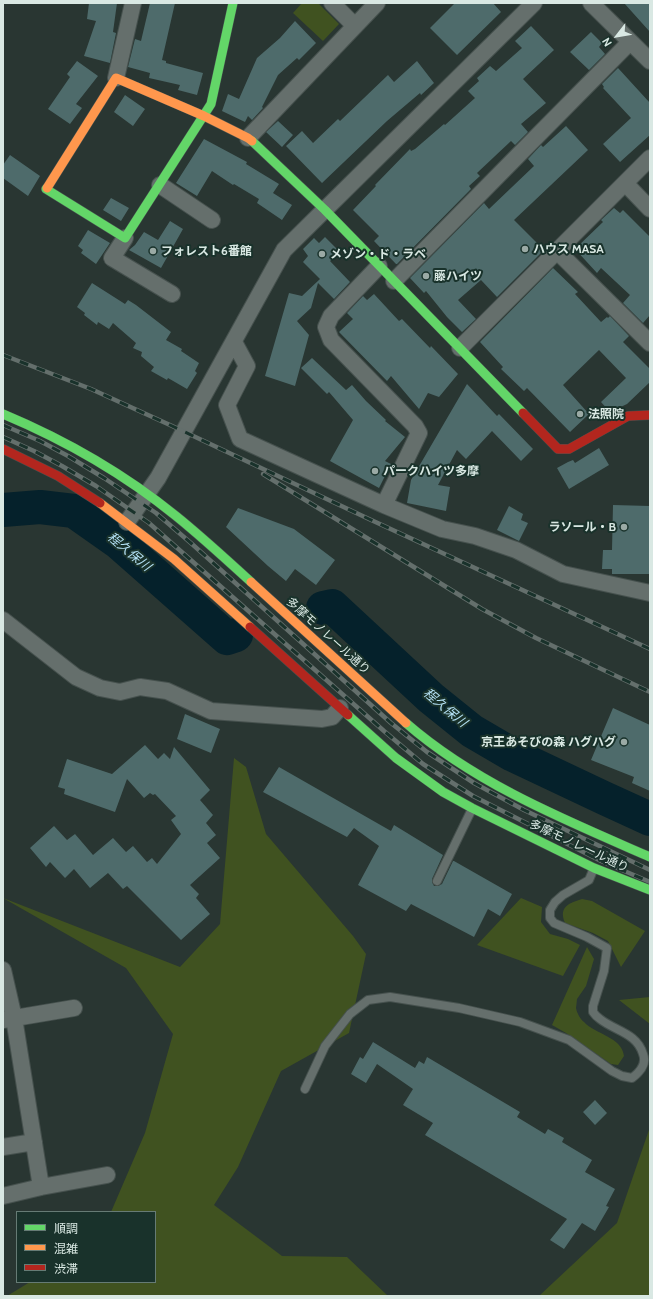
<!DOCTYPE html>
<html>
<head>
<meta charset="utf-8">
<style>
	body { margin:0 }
	#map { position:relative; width:653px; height:1299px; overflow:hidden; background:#293632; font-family:Cabin,"Noto Sans JP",sans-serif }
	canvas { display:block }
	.frame { position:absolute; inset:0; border:4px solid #d9e8e3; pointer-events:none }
	.legend { position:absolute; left:16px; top:1211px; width:140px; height:72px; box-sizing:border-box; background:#19322b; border:1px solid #667b75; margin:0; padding:5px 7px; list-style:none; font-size:12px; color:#d9e8e3 }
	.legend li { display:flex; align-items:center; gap:8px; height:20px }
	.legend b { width:20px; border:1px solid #667b75 }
	.north { position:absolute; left:597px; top:16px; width:40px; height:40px; -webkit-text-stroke:3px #19322b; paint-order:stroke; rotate:239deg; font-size:11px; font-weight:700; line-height:16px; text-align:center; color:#d9e8e3 }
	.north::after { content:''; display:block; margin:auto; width:14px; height:18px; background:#d9e8e3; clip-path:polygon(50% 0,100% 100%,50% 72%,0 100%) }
</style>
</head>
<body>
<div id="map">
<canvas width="653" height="1299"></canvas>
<div class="frame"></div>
<ul class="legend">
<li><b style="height:5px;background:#63d668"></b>順調</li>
<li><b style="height:5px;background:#ff974d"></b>混雑</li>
<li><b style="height:5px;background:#b3261e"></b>渋滞</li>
</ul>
<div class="north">N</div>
</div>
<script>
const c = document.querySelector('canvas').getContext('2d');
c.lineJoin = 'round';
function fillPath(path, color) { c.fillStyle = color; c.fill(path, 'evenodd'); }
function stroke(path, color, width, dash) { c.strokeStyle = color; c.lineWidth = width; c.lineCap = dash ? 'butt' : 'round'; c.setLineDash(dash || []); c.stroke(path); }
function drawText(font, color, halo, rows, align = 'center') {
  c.font = font + ' Cabin,"Noto Sans JP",sans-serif'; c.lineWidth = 4; c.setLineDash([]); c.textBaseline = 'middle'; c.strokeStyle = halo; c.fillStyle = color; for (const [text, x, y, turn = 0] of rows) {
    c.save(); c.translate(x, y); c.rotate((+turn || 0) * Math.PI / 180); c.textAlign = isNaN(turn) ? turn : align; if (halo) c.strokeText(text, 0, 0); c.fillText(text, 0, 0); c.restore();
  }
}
const green = new Path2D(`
	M302 3H318L339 24 323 41 293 13Z
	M234 758 246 767 266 834 353 936 366 954 349 1033 281 1071 238 1167 214 1205 282 1256 347 1257 388 1296H7L30 1282H155V1212H111L145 1133 173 1034 126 968 3 898 180 967 220 924Z
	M521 898 542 907 541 922 550 934 568 939 580 945 563 976 477 945Z
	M582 899 592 901 645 931 621 967 608 941 593 933 565 923C558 906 570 903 582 899Z
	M587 947 594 959 586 986 577 999 576 1008C577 1013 580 1019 584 1022 595 1034 622 1037 624 1056L618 1065 611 1064 566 1033 552 1025Z
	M650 997V1024L619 1000Z
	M650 1127V1296H539L617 1223Z`);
const river = new Path2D(`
	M3 510 40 507 74 511 118 542 227 638 236 635
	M323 608 332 606 431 698 472 731 513 755 604 798 650 819`);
const building = new Path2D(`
	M89 3H117L113 32 116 33 110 63 84 56 96 21 87 19Z
	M150 3H175L162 60 166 61V63L203 73 197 95 178 90 180 85 149 78 150 73 128 67 135 39 141 41Z
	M455 3H493L501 12 457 55 430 28Z
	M624 3H650V32Z
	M295 21 316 43 299 60 297 58 278 75 262 107 263 108 252 120 248 116 245 122 222 111 228 94 239 99 257 58 280 38Z
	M531 26 554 50 523 79 546 103 521 124 528 132 515 145 511 141 477 173 480 176 469 186 471 189 397 264H396L374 241 379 236 353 210 376 186 375 185 410 149 411 151 415 149 444 124 445 125 475 98 468 91 479 81 477 78 490 66 496 71 522 48 515 41Z
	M591 32 602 43 599 47 605 54 589 70 570 52Z
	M77 61 98 76 76 104 82 108 70 124 48 109 70 77 67 74Z
	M417 61 434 83 421 95 420 93 387 121 322 183 286 146 302 131 313 143 338 119 340 121 388 75 394 82Z
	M618 68 650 103V135L620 162 603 144 631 118 603 88 604 87 602 84Z
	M125 95 145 109 133 126 114 112Z
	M278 121 293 135 282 147 266 132Z
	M566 126 588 150 514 220 544 250 497 297 481 280 458 300 476 319 462 332 447 317 426 291 424 293 410 278 484 203 489 209 534 166 528 159 541 145 543 147Z
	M204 139 247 162 246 164 279 184 273 193 292 205 282 220 257 203 259 199 234 184 233 185 212 171 197 196 176 183Z
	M10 155 40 176 28 196 3 178V165Z
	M111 198 129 208 121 221 103 210Z
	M614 208 620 213 623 210 650 237V315L643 323 623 303 630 295 601 268 597 273 575 249 603 222 601 220Z
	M170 221 183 229 161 268 129 250 135 245 144 232 158 240Z
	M88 230 110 243 96 264 81 253 83 250 78 246Z
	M325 237 340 252 330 261 350 282 334 299 318 283 311 308 297 321 309 335 295 386 265 376 289 293 302 296 320 279 303 262 308 256 303 249 314 238 319 243Z
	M553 268 578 292 575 294 601 322 607 317 608 318 610 316 629 336 623 342 650 369V382L627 404 610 412 601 402 626 378 599 350 563 385 589 414 570 432 527 388 524 391 501 369 503 367 480 342Z
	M92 283 125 304 128 300 136 305 171 332 166 340 182 349 181 351 199 363 195 371 197 373 187 389 168 378 167 380 151 371 154 367 141 356 142 352 133 348 136 343 113 323 109 329 98 322 97 325 84 315 85 313 77 307Z
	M374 294 399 321 402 319 430 348 431 346 458 374 439 397 428 393 419 409 391 376 387 381 339 332 353 319 347 313 363 296 367 300Z
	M312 358 346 390 352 385 366 401 386 420 385 421 405 437 385 461 391 464 379 488 330 461 353 420 329 392 327 394 301 368Z
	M467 384 497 416 499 414 533 449 521 461 492 431 466 459 457 450 438 485 450 487 446 511 407 503 411 480Z
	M599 448 609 465 569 489 557 468 568 462 573 460 575 463Z
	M613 505 650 506V574H612V569H602L603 550H612Z
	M509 506 523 514 521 520 528 523 519 541 497 530Z
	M238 508 294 529 335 560 316 585 295 569 286 581 268 566 226 527Z
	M613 708 650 725V791L632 783 634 777 591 760Z
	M185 714 220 729 211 753 177 739Z
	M145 745 158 759 164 753 170 759 174 747 210 790 200 800 213 815 206 823 216 835 207 843 220 858 190 885 199 894 196 898 210 914 181 940 127 886 123 889 108 873 90 888 74 869 65 878 50 862 46 867 30 848 54 826 67 840 75 834 93 855 113 838 126 852 133 846 147 862 152 858 157 864 181 834 171 820 176 816 155 794 153 795 150 793 144 798 127 779 115 812 64 794 65 789 58 787 67 759 112 774Z
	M279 767 391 831 394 825 443 855 432 879V882L434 886H438L442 884 453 861H454L512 894 500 916 488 909 474 937 411 904 406 911 358 885 379 846 354 828 347 837 263 792Z
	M373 1042 415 1068 419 1061 424 1064 427 1057 520 1112 517 1117 545 1134 548 1129 564 1138 562 1142 592 1160 585 1172 615 1189 606 1206 609 1207 595 1231 582 1223 564 1249 550 1240 567 1219 425 1135 433 1123 403 1105 413 1089 377 1064 366 1083 351 1074 360 1057 363 1059Z
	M595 1100 607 1113 595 1125 583 1112Z`);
const lane = new Path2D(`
	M437 881 472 809
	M305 1089 325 1046 350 1014 368 1000 390 997 459 1008 520 1022 569 1040 612 1071 622 1076 632 1078C640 1072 647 1064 643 1054 637 1033 615 1031 600 1019 597 1017 595 1015 593 1012V1006L604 971 607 948 587 937 554 923 550 918V910L555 902 563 895 589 880 594 868`);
const street = new Path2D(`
	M332 3 355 26
	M591 3 650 61
	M116 78 133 3
	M248 138 377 3
	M625 183 650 209
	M160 185 212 220
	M125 238 112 258 172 294
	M557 251 650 343
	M379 266 331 316 326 327 331 340 415 426 419 433 384 505
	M394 281 630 42
	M234 342 247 366 227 405 240 439 384 505 442 529 475 536 516 550 563 574 650 593
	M460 348 650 158
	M127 522 158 478 284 250 534 3
	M3 620 76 677 100 688 120 692 140 687 167 691 211 711 322 719 332 717 340 708
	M3 970 14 1018 41 1187
	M3 1020 74 1008
	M3 1147 34 1142
	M3 1196 41 1187 107 1175`);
const fast = new Path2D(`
	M252 141 325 210 523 413
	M47 188 46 189 125 238 211 104 233 3
	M3 414C65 440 123 473 176 516 202 537 227 560 251 582
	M348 715 396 758 443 792 472 808 594 868 650 890
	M406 723C476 784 565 820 650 857`);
const slow = new Path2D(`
	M47 188 116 78 204 116 248 138 252 141
	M100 503 174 559 250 627
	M251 582 406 723`);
const jam = new Path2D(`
	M523 413 558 449H569L628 416 650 415
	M3 449 58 476 100 503
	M250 627 348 715`);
const rail = new Path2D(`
	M3 355 91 389 170 425 369 519 650 649
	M3 425 40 441 68 456 104 478 156 513 192 544 391 723 427 752 474 783 524 810 650 870
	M3 437 34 451 62 466 96 486 149 523 384 731 423 764 473 796 601 861 650 882
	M263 474 482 609 536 638 650 692`);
const markers = [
	[525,249,4,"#9baaa5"],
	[153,251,4,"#9baaa5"],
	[322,254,4,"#9baaa5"],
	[426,276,4,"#9baaa5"],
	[580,414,4,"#9baaa5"],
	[375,471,4,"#9baaa5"],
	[624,527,4,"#9baaa5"],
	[624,742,4,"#9baaa5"]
];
const poiNames = [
	["ハウス MASA",533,249],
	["フォレスト6番館",161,251],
	["メゾン・ド・ラベ",330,254],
	["藤ハイツ",434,276],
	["法照院",588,414],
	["パークハイツ多摩",383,471],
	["ラソール・B",616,527,"right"],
	["京王あそびの森 ハグハグ",616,742,"right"]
];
const streetNames = [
	["多摩モノレール通り",328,636,42],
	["多摩モノレール通り",579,846,25]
];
const waterNames = [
	["程久保川",129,552,40],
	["程久保川",445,708,40]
];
fillPath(green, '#405220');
stroke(river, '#05212b', 34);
fillPath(building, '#4e6b6b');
stroke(lane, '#46514e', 10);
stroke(street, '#46514e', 18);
stroke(fast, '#46514e', 10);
stroke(slow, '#46514e', 10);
stroke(jam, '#46514e', 10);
stroke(lane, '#656f6c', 8);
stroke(street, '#656f6c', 16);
stroke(fast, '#63d668', 9);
stroke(slow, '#ff974d', 9);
stroke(jam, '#b3261e', 9);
stroke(rail, '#646f6c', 4.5);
stroke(rail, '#19322b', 3, [9]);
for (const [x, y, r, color] of markers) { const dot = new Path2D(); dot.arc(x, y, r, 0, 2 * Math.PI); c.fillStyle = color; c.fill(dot); stroke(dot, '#19322b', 1.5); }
drawText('bold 12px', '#d9e8e3', '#19322b', poiNames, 'left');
drawText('12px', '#d9e8e3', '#19322b', streetNames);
drawText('italic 13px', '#b4e1f5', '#19322b', waterNames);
</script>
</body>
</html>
